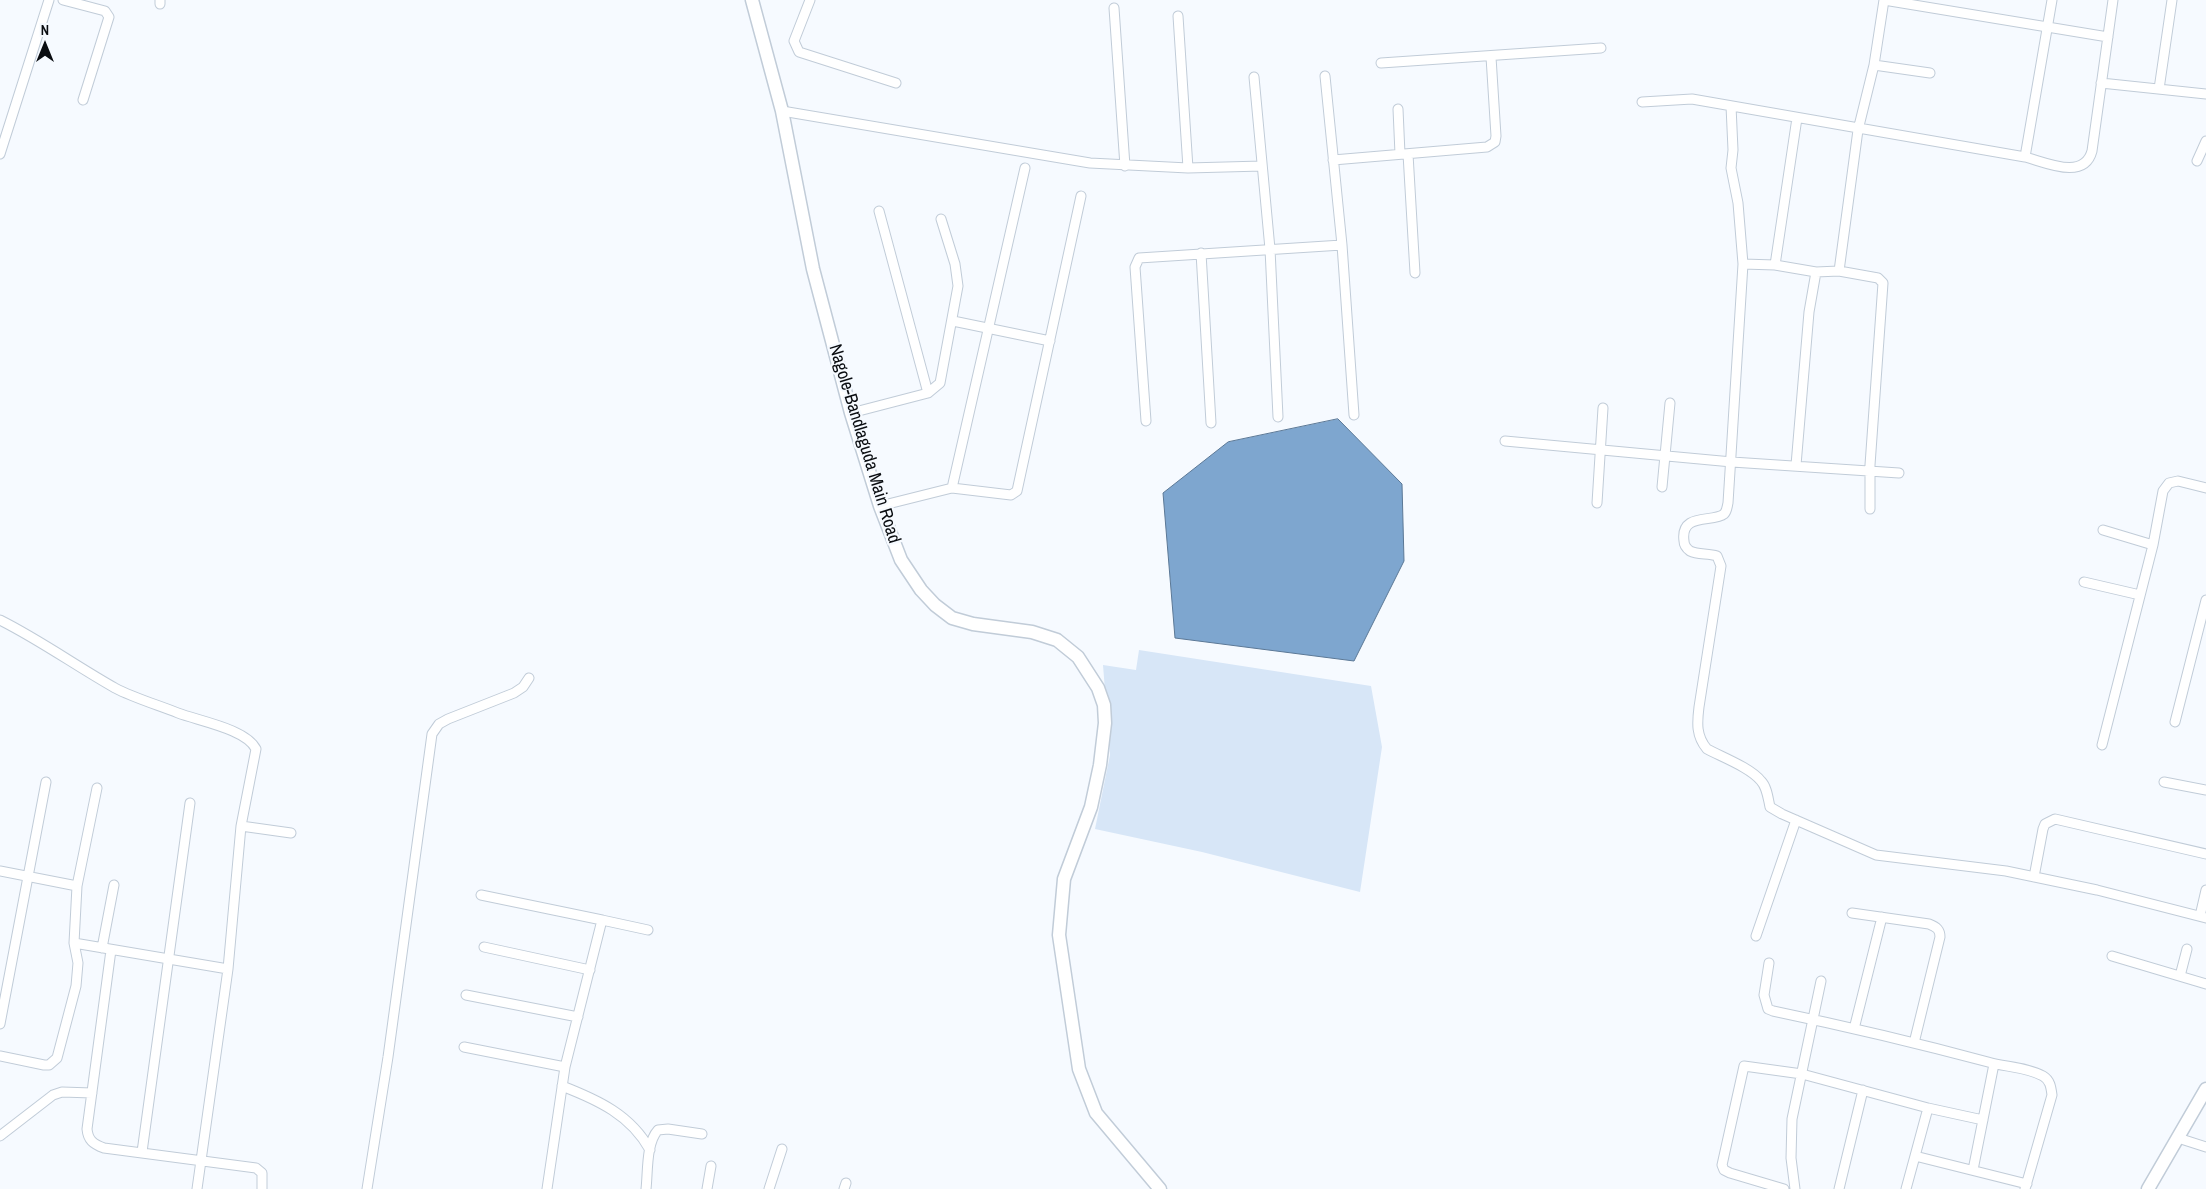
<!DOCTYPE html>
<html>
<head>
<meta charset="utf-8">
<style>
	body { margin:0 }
	#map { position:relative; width:2206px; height:1189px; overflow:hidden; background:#f6faff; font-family:"Archivo Narrow",sans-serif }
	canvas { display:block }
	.north { position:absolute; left:20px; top:20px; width:50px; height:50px; -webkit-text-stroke:4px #f6faff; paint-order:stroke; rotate:0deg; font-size:14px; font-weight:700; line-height:20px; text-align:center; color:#0a0d11 }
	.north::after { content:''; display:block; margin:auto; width:18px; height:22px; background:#0a0d11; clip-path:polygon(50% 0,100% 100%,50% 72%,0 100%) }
</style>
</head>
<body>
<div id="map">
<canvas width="2206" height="1189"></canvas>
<div class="north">N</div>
</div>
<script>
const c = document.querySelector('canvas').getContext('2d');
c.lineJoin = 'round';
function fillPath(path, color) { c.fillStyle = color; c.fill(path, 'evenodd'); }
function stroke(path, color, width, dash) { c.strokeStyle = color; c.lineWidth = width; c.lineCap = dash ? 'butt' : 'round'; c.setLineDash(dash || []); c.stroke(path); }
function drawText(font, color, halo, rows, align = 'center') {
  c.font = font + ' "Archivo Narrow",sans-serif'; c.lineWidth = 4.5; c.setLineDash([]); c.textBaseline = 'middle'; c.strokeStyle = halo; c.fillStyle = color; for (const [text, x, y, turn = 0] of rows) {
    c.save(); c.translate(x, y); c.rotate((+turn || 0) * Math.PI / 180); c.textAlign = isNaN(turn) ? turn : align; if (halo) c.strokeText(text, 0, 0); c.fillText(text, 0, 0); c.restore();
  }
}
const green = new Path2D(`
	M1139 650 1371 686 1382 747 1360 892 1202 852 1095 829 1110 755 1103 665 1136 670Z`);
const water = new Path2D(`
	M1338 419 1402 484 1404 561 1354 661 1175 638 1163 493 1228 442Z`);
const street = new Path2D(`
	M63 0 105 11 109 17 83 100
	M810 0 794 41 799 52 896 83
	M1884 0 2108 37
	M160 4V0
	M1114 8 1125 166
	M1178 16 1188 168
	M1381 63 1601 48
	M1874 65 1930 73
	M1325 76 1342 245 1354 415
	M1254 77 1270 249 1278 417
	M2101 83 2206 94
	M2159 89 2172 0
	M1642 102 1692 99 2025 157C2045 162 2084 181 2092 151L2113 0
	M1731 106 1733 150 1731 168 1738 203 1743 264 1728 503C1727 507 1727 511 1724 514 1713 523 1680 512 1684 541 1684 545 1686 548 1690 551 1698 555 1708 553 1717 556L1721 566 1699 707C1697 723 1696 736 1707 749 1722 757 1751 768 1761 781 1767 787 1768 798 1770 807L1782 814 1876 855 2006 871 2097 890 2206 918
	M1398 109 1400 154
	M782 111 1090 163 1188 168 1262 166
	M0 154 49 0
	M1408 154 1415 273
	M2025 157 2052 0
	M1333 160 1487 147 1495 142 1496 136 1491 57
	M2197 161 2206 141
	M879 211 928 393
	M1201 253 1211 423
	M1743 264 1775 265 1816 272 1839 271 1878 278 1883 283 1870 465V509
	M1775 265 1797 118
	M1839 271 1858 130 1874 65 1884 0
	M953 321 1050 341
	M851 413 928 393 940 383 958 286 955 264 941 219
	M1146 421 1135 267 1139 258 1342 245
	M1505 441 1732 462 1899 473
	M1796 465 1809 312 1816 272
	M1662 487 1670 403
	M952 488 1025 168
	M1597 503 1603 408
	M880 506 952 488 1011 495 1017 491 1081 196
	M2103 530 2153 545
	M2084 582 2140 595
	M0 620C40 640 76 666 115 688 134 698 158 705 178 713 199 721 246 729 256 749L241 826 228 969 197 1189
	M2175 722 2206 600
	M2102 745 2153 545 2163 491 2169 483 2178 481 2206 488
	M2164 782 2206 790
	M241 826 291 833
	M0 871 77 886
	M2034 877 2043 829 2045 824 2055 819 2206 854
	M481 895 602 920
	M1852 913 1929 924C1937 927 1940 930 1940 937L1914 1043
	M2200 916 2206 890
	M1756 936 1796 820
	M74 943 228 969
	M484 947 590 970
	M102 948 114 885
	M111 950 87 1129C88 1140 93 1144 104 1148L256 1168 262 1173V1189
	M2112 956 2206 984
	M1769 963 1764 995 1768 1009 1773 1011C1845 1026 1917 1043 1988 1062 2005 1067 2027 1067 2043 1076 2050 1080 2051 1087 2052 1095L2025 1189
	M2180 976 2187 949
	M466 995 578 1017
	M0 1024 46 782
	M1854 1029 1882 917
	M464 1047 565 1067
	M0 1056 44 1065H49L57 1058 76 986 78 963 74 943 77 886 97 788
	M562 1086C598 1100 631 1115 650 1150
	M1928 1108 1915 1156 2027 1184
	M0 1136 53 1095 62 1092 92 1093
	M2178 1138 2206 1147
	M142 1152 190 803
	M1973 1170 1994 1064
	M367 1189 388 1057 432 734 439 724 448 719 514 693 523 687 529 678
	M547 1189 565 1067 602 920 648 930
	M646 1189C648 1172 646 1143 658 1130L668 1129 702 1134
	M707 1189 711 1166
	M769 1189 782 1149
	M844 1189 846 1183
	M1784 1189 1730 1173 1724 1170 1722 1165 1744 1066 1802 1074 1928 1108 1983 1120
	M1795 1189 1791 1158 1792 1119 1821 981
	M1839 1189 1863 1090
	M1906 1189 1915 1156`);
const secondary = new Path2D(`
	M752 0 782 111 813 269 851 413 880 506 901 560 921 590 935 605 952 618 973 624 1032 632 1057 640 1078 657 1098 688 1104 705 1105 723 1100 765 1091 807 1064 879 1059 935 1079 1069 1096 1113 1160 1189
	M2148 1189 2206 1089`);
const streetNames = [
	["Nagole-Bandlaguda Main Road",864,444,73]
];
fillPath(green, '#d7e6f7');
fillPath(water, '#7ea6cf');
stroke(water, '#5b7896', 1);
stroke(street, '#c1ccd8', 11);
stroke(secondary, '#c1ccd8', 15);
stroke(street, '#fff', 9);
stroke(secondary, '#fff', 12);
drawText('18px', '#0a0d11', '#f6faff', streetNames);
</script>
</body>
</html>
